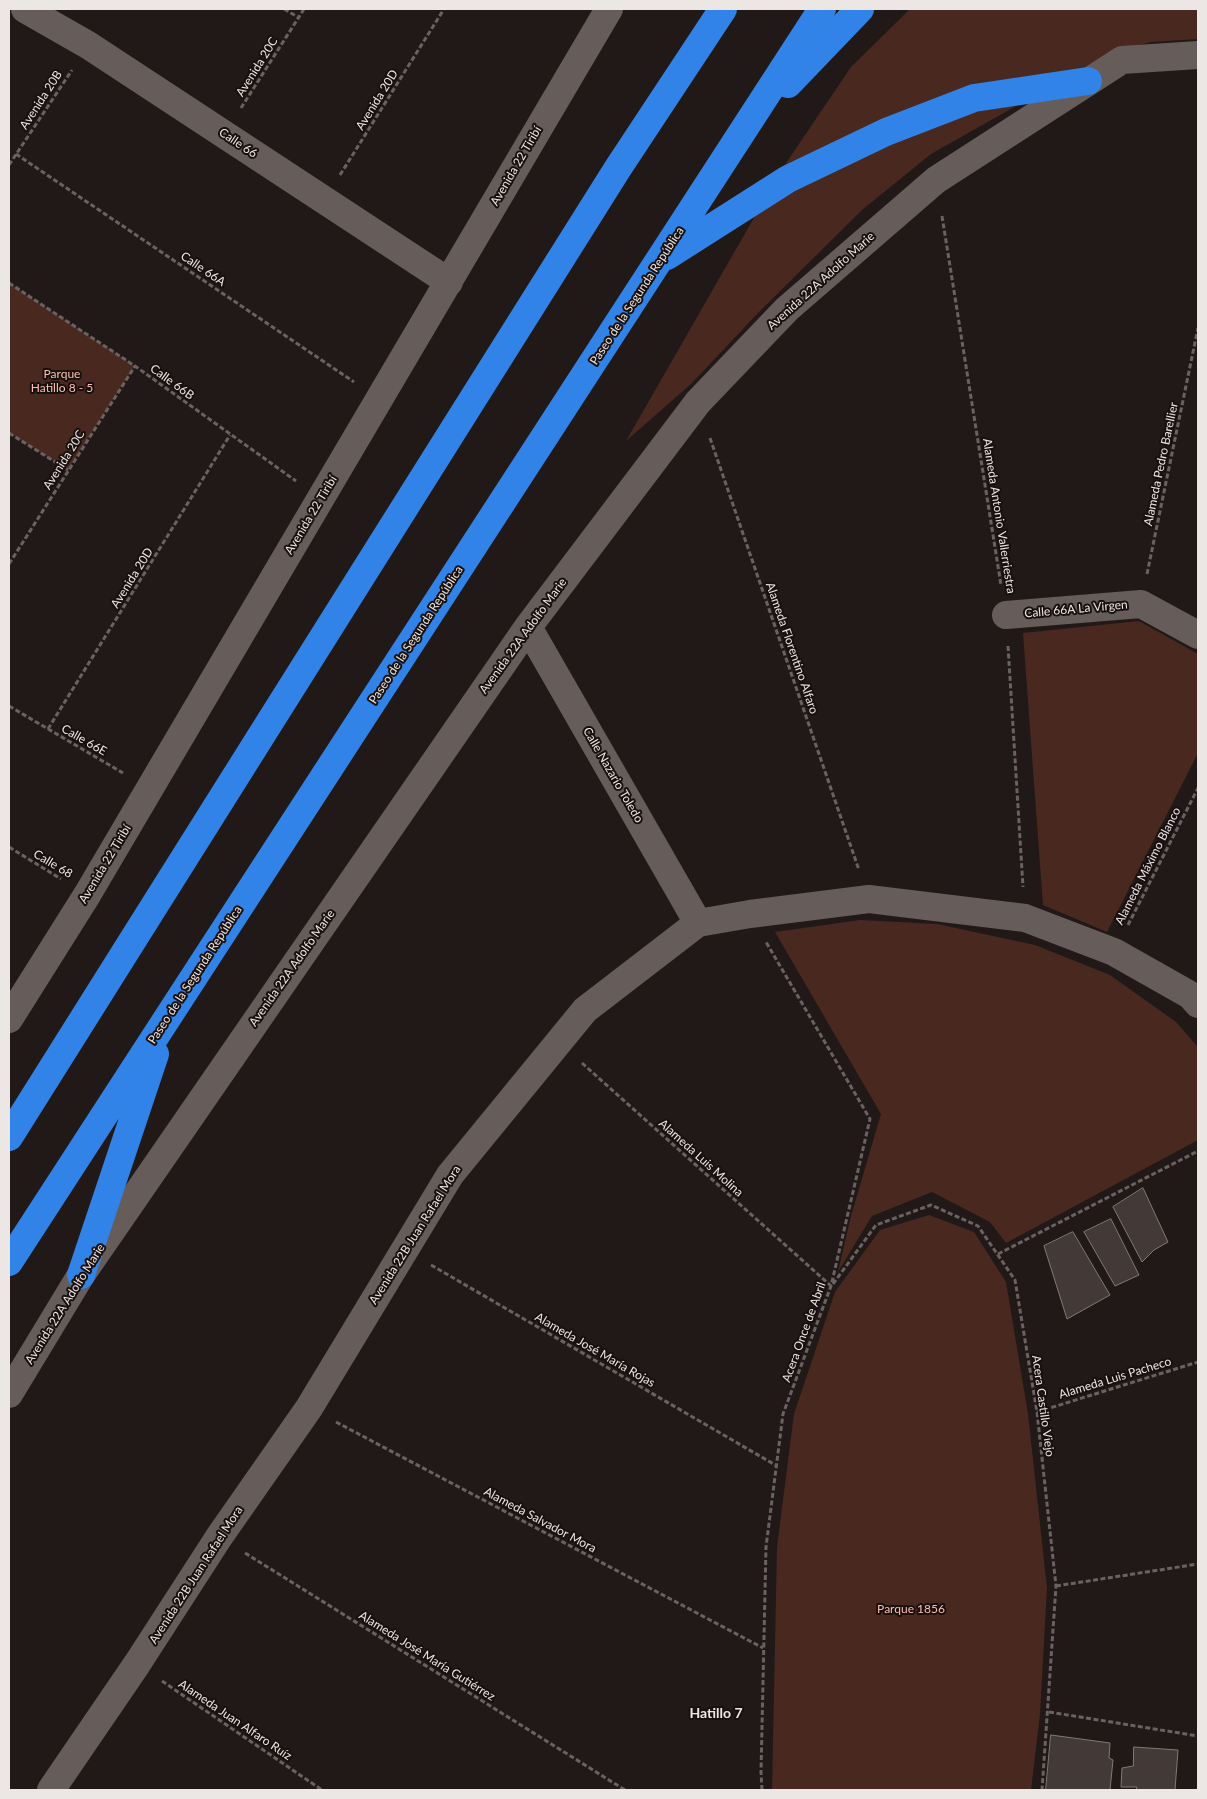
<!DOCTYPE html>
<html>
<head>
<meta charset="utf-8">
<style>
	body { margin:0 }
	#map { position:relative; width:1207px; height:1799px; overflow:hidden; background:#211917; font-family:Lato,sans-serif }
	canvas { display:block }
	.frame { position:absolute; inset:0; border:10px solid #ece6e4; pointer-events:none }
</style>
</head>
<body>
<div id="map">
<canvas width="1207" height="1799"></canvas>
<div class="frame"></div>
</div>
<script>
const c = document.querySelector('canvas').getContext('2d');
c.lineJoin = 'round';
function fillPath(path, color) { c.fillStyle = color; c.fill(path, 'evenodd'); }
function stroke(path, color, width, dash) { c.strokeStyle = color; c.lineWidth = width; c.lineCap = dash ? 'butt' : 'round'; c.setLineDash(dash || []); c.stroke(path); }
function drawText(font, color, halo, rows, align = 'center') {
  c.font = font + ' Lato,sans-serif'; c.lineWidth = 4; c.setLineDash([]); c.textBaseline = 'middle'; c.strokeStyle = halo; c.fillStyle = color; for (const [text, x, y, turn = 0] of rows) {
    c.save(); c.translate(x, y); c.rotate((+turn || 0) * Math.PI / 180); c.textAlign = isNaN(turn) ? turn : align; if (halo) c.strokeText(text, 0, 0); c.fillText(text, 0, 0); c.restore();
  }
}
const green = new Path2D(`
	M910 9H1198V39L1151 42 1108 54 931 154 862 210 759 312 691 384 626 441 782 169 851 67Z
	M9 283 135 366 68 470 9 433Z
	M1139 621 1198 654V753L1107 932 1043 905 1023 633Z
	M860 920 937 924 1035 945 1110 975 1176 1022 1198 1047V1140L1006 1243 990 1222 932 1192 872 1216 838 1272 851 1216 881 1114 775 932Z
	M929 1215 974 1232 1006 1282 1028 1414 1047 1588 1040 1714 1031 1790H772L777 1547 794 1414 835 1292 880 1230Z`);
const building = new Path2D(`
	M1143 1188 1168 1242 1154 1250 1142 1262 1113 1207Z
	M1111 1219 1139 1275 1115 1286 1084 1232Z
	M1073 1232 1110 1295 1067 1319 1044 1246Z
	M1051 1735 1110 1743 1109 1758 1113 1760 1110 1790H1046Z
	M1134 1747 1178 1750 1175 1790H1136L1137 1787H1121L1122 1768 1133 1766Z`);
const path = new Path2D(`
	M284 9 298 17
	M241 108 304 9
	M16 154 354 382
	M9 165 72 70
	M340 175 444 9
	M942 216 1001 585
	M9 283 135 366 296 481
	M9 433 68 470
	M710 438 859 870
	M9 564 135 366
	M1147 574 1198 328
	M1008 646 1023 887
	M9 706 123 773
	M48 729 230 435
	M9 847 61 879
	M1128 925 1198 788
	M582 1063 831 1286
	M998 1254 1198 1151
	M431 1265 777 1466
	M833 1284 876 1225 931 1205 978 1226 1015 1280 1037 1412 1056 1586 1042 1790
	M1037 1412 1198 1362
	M336 1422 763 1648
	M245 1553 625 1790
	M1056 1586 1198 1564
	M162 1681 322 1790
	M1049 1712 1198 1736
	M762 1790 761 1772 766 1547 783 1414 831 1286 870 1119 766 942`);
const minor = new Path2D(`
	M25 9 88 45 449 282
	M1006 615 1141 604 1198 635
	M528 627 698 923
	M9 1019 87 895 609 9
	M9 1394 81 1275 528 627 698 402 787 309 936 180 1122 60 1198 55
	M51 1790 137 1664 219 1537 309 1408 450 1175 585 1010 698 923 750 914 869 899 1025 918 1114 952 1190 995 1198 1004`);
const highway = new Path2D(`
	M788 84 860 9
	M667 256 788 179 886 132 974 98 1088 81
	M9 1137 618 168 723 9
	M9 1262 822 9
	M81 1275 155 1054`);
const streetNames = [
	["Avenida 20C",257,67,-58],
	["Avenida 20B",41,100,-57],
	["Avenida 20D",377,100,-58],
	["Calle 66",238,143,34],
	["Avenida 22 Tiribí",516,166,-60],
	["Calle 66A",203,269,34],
	["Avenida 22A Adolfo Marie",821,281,-42],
	["Paseo de la Segunda República",637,296,-57],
	["Calle 66B",172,382,36],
	["Avenida 20C",64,460,-58],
	["Alameda Pedro Barellier",1161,464,-78],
	["Avenida 22 Tiribí",311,515,-59],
	["Alameda Antonio Vallerriestra",999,516,81],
	["Avenida 20D",132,578,-58],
	["Calle 66A La Virgen",1076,609,-5],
	["Paseo de la Segunda República",416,635,-57],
	["Avenida 22A Adolfo Marie",523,636,-54],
	["Alameda Florentino Alfaro",792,648,71],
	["Calle 66E",84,740,30],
	["Calle Nazario Toledo",613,775,60],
	["Calle 68",53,864,31],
	["Avenida 22 Tiribí",105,864,-59],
	["Alameda Máximo Blanco",1148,866,-63],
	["Avenida 22A Adolfo Marie",292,968,-55],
	["Paseo de la Segunda República",195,975,-57],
	["Alameda Luis Molina",701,1158,42],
	["Avenida 22B Juan Rafael Mora",415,1235,-58],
	["Avenida 22A Adolfo Marie",65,1304,-58],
	["Acera Once de Abril",804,1332,-70],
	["Alameda José María Rojas",595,1350,30],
	["Alameda Luis Pacheco",1115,1378,-17],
	["Acera Castillo Viejo",1043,1406,82],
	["Alameda Salvador Mora",540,1520,28],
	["Avenida 22B Juan Rafael Mora",196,1575,-57],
	["Alameda José María Gutiérrez",427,1656,32],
	["Alameda Juan Alfaro Ruíz",235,1720,34]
];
const parkNames = [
	["Parque",62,374],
	["Hatillo 8 - 5",62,388],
	["Parque 1856",911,1609]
];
const neighbourhoodNames = [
	["Hatillo 7",716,1713]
];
fillPath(green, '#492820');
fillPath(building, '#433937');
stroke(building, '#837875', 1);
stroke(path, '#696260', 3, [5, 2.5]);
stroke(minor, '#665c59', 28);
stroke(highway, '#3283e7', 28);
drawText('12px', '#ece6e4', '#18100e', streetNames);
drawText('12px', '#fdbfaf', '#18100e', parkNames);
drawText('bold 14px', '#ece6e4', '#18100e', neighbourhoodNames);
</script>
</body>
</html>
